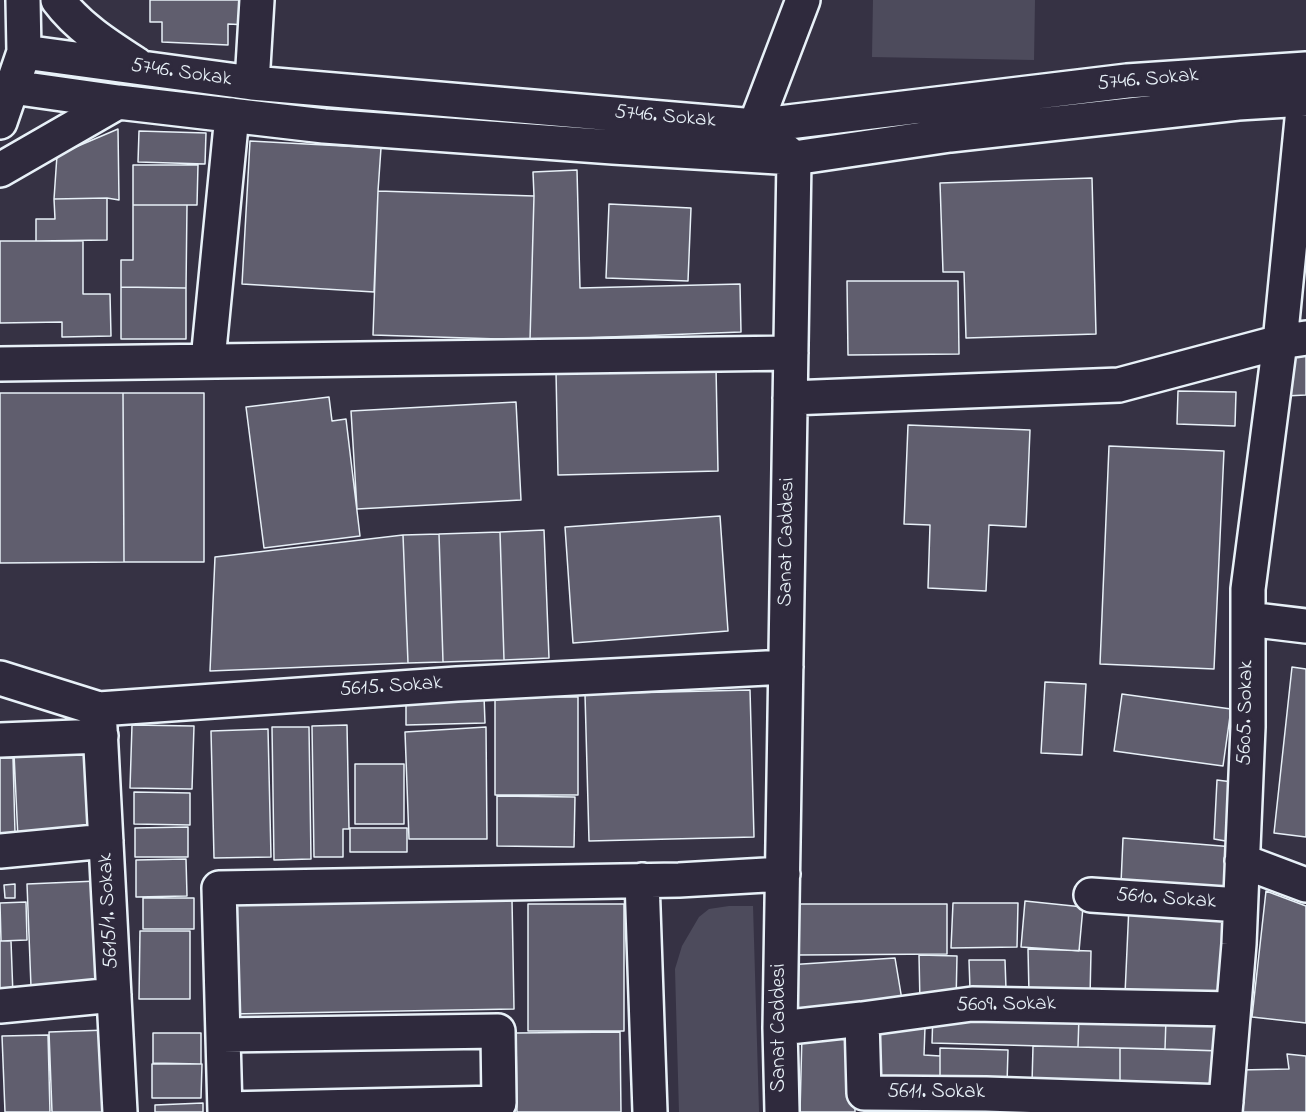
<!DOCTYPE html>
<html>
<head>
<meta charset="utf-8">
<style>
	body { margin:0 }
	canvas { display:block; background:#363244 }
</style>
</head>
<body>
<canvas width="1306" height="1112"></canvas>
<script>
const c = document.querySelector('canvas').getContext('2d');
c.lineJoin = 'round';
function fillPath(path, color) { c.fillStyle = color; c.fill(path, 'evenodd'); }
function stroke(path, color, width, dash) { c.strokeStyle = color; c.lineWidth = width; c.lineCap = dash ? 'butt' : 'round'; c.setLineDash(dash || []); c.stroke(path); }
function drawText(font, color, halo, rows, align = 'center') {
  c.font = font + ' "Indie Flower",sans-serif'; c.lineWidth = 6; c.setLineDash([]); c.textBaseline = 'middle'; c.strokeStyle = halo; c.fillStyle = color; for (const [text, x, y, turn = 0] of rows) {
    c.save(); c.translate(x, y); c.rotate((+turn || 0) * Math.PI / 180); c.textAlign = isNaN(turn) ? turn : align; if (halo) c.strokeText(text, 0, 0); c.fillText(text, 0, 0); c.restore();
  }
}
const green = new Path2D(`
	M873 0H1035L1034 60 872 57Z
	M729 906H753L759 1112H679L675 969 682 946 699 917 709 909Z`);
const building = new Path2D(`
	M150 0H249L248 25 228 24V45L162 42V22H150Z
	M118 129 119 200 107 198 54 199 57 155Z
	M139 131 206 133 205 164 138 162Z
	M250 141 381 148 378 191 374 292 242 284Z
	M133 165H198L197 205H133Z
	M577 170 580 288 740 284 741 332 530 340 534 196 533 172Z
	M1092 178 1096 334 966 338 964 272H943L940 183Z
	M378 191 534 196 530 340 373 335Z
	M107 198V240L36 241V219H55L54 199Z
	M609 204 691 208 688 281 606 278Z
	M133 205H187L186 288 121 287V260H133Z
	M0 241H83V294H110L111 336 62 337V322L0 323Z
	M847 281H958L959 354 848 355Z
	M121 287 186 288V339H121Z
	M1306 354V395L1285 396 1283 355Z
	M716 367 718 471 558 475 556 371Z
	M1178 391 1236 392 1235 426 1177 424Z
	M0 393H123L124 562 0 563Z
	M123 393H204V562H124Z
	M329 397 332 421 346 419 360 536 264 548 246 407Z
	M516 402 521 500 357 509 351 411Z
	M908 425 1030 430 1026 527 989 525 986 591 928 588 930 525 904 524Z
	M1109 446 1224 451 1214 669 1100 664Z
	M720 516 728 631 573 643 565 527Z
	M544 530 549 658 504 660 500 532Z
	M500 532 504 660 443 662 439 534Z
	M439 534 443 662 408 663 403 535Z
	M403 535 408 663 210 671 215 557Z
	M1292 667 1306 669V837L1274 833Z
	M1045 682 1086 684 1082 755 1041 753Z
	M750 690 754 837 589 841 585 694Z
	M1122 694 1231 709 1223 766 1114 751Z
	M484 696 485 723 406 725V698Z
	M495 697H578V795H495Z
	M132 725 194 726 192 789 130 788Z
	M347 725 349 829H343V857H314L312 726Z
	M272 727H309L311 859 274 860Z
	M486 727 487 839H409L405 732Z
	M268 729 271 857 214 858 211 731Z
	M92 751 95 835 18 839 14 754Z
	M0 758H13L15 833H2L0 841Z
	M355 764H404V824H355Z
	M1217 780 1240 783 1237 843 1214 839Z
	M134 792 190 793V825L134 824Z
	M497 796 575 797 574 847 497 846Z
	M188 827V857H135V828Z
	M350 828H407V852H350Z
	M1123 838 1234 847 1230 894 1121 883Z
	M186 859 187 896 136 897V860Z
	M97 881 101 984 31 987 27 884Z
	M15 884V898H5L4 885Z
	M1266 891 1306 906V1023L1252 1017Z
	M143 898H194V929H143Z
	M512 900 514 1009 231 1014 229 905Z
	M1025 901 1083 907 1079 951 1021 947Z
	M26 902 27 940 1 941 0 903Z
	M953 903H1018L1017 947 951 948Z
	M528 904H624V1031H528Z
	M798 904H947V954L798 955Z
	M1129 905 1233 913 1230 997 1125 994Z
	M140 931H190V999H139Z
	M0 941H11L13 996H0Z
	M1028 949 1091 951 1090 997 1029 994Z
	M919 955 957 956 956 1003 920 1004Z
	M895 958 903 1006 792 1012 787 965Z
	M969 960H1005L1006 989 970 990Z
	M933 1011 1079 1016 1078 1047 932 1043Z
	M1079 1016 1166 1018 1165 1049 1078 1047Z
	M1166 1018 1222 1020 1221 1051 1165 1049Z
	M873 1025 925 1027 924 1055 940 1056V1082L871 1079Z
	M855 1029V1112H800L802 1034Z
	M107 1030 110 1112H52L49 1032Z
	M620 1032 621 1112H517L516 1033Z
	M153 1033H201V1064L153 1063Z
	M48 1035 50 1112H5L2 1036Z
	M1033 1046 1120 1048V1085L1032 1083Z
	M940 1048 1008 1050 1007 1084 940 1082Z
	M1120 1048 1221 1051 1220 1087 1120 1085Z
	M1287 1054 1306 1056V1112H1234L1239 1070 1289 1069Z
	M152 1064H202L201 1098H152Z
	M203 1103V1112H155V1105Z`);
const minor = new Path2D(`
	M58 0C78 27 108 46 136 64
	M24 52 252 83 755 126 1127 81 1306 69
	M252 83 257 0
	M12 87 118 102 324 126 613 147 794 158 950 135 1238 103 1306 99
	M0 122 24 52 23 0
	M0 170 118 102
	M208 360 232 115
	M0 364 791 353
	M790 398 1119 385 1280 342 1304 99
	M1248 619 1306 626
	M0 678 99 709 457 684 786 667
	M99 709 120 1112
	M0 740 101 736
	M0 851 106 841
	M1242 861 1306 885
	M642 880 650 1112
	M1091 895 1240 905
	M0 1006 114 995
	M862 1019 864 1093 986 1094 1226 1102
	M780 1028 862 1019 972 1004 1233 1009
	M223 1035 498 1031 499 1103 225 1109
	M225 1112 219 888 679 880 783 874
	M782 1112 780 1028 794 158 755 126 803 0
	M1225 1112 1239 944 1248 727V589L1280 342 1306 338`);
const streetNames = [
	["5746. Sokak",181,74,8],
	["5746. Sokak",1148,81,-5],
	["5746. Sokak",665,118,5],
	["Sanat Caddesi",788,542,-89],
	["5615. Sokak",391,688,-4],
	["5605. Sokak",1247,713,-89],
	["5610. Sokak",1166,900,4],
	["5615/1. Sokak",110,911,-93],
	["5609. Sokak",1006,1006,-1],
	["Sanat Caddesi",781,1028,-90],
	["5611. Sokak",936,1094]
];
fillPath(green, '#4d4b5c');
fillPath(building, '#605e6e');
stroke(building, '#e8f1f8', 1.5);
stroke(minor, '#e8f1f8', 38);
stroke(minor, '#2f2a3d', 33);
drawText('21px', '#e8f1f8', '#2f2a3d', streetNames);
</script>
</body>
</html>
